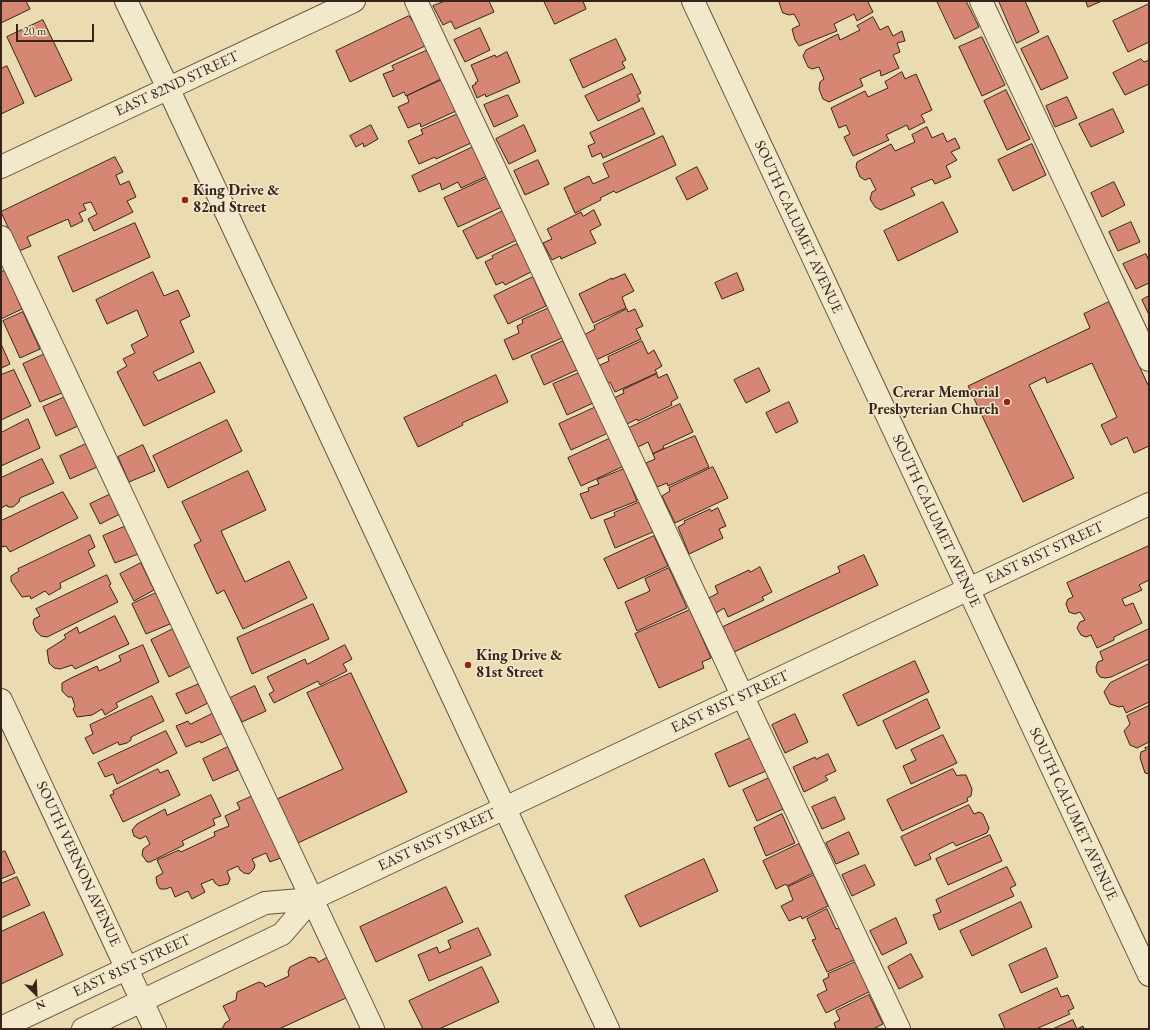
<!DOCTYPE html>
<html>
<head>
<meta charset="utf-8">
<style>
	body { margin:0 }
	#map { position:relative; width:1150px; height:1030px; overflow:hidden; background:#ebdbb0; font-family:"EB Garamond",serif }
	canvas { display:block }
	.frame { position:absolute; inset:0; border:2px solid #37231c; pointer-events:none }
	.north { position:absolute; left:16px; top:974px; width:40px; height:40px; -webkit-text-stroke:3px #f2e8cc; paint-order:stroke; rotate:156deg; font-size:11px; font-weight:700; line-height:16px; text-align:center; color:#37231c }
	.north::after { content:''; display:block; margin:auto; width:14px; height:18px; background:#37231c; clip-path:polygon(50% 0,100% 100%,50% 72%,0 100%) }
	.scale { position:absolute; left:16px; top:24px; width:78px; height:18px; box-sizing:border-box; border:2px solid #37231c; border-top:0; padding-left:5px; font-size:12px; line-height:14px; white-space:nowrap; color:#37231c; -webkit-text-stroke:3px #f2e8cc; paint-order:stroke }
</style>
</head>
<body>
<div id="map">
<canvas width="1150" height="1030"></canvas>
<div class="frame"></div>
<div class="north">N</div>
<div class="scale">20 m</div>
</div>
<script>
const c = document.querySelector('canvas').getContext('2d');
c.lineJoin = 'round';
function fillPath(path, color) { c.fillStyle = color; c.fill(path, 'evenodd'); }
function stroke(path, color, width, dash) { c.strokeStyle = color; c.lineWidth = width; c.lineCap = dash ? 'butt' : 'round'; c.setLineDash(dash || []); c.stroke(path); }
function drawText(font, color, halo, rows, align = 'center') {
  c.font = font + ' "EB Garamond",serif'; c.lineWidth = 3; c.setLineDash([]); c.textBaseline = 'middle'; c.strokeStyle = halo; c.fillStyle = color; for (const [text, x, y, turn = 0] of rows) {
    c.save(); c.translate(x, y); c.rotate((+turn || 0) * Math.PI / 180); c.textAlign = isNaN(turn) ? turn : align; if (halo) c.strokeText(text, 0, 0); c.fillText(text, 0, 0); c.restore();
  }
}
const building = new Path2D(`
	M1 1H26L30 9 1 23Z
	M445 1H489L494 12 455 29 451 21 443 25 433 6Z
	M544 1H583L586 9 555 24Z
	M779 1H870L868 2 873 12 857 21 854 14 834 24 837 31 799 46 795 40 792 29 800 25 794 14 789 15 783 13Z
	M937 1H966L979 27 955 39Z
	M999 1H1025L1039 32 1017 43Z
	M1086 1H1102L1088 7Z
	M1149 4V42L1128 52 1113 21Z
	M409 16 413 22 415 20 427 45 350 82 336 51Z
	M873 17 880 30 888 26 893 36 902 31 905 41 897 43 900 52 893 55 899 68 881 76 880 70 860 79 863 86 829 102 823 99 819 89 820 82 824 79 819 67 812 69 808 67 803 56 806 50 838 34 840 40 860 30 857 26Z
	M43 20 72 80 35 97 7 37Z
	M480 28 490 50 465 62 454 40Z
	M1048 36 1068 78 1041 90 1021 49Z
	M982 37 1005 85 982 96 959 47Z
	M616 39 626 60 622 62 625 68 583 88 570 60Z
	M428 50 441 79 406 96 404 92 393 97 383 74 394 70 392 66Z
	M507 52 520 82 486 97 485 94 477 98 472 86 476 84 475 83 478 81 471 65 495 55 496 57Z
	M1141 59 1144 62 1149 60V84L1125 95 1113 73Z
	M7 66 24 103 1 114V69Z
	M902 72 905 79 916 74 932 110 921 115 925 122 909 130 907 125 886 135 889 140 853 156 844 137 850 134 846 125 839 128 831 108 865 91 868 97 888 88 885 82Z
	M632 74 641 93 637 95 640 101 598 121 585 96Z
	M442 80 456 111 421 127 420 123 408 128 398 107 409 102 407 96Z
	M1006 90 1030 139 1007 150 984 101Z
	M508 95 518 116 494 127 484 105Z
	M1067 97 1077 118 1055 127 1046 106Z
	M643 108 655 134 603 158 601 153 592 157 588 146 595 143 590 133Z
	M1113 109 1124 132 1091 147 1079 124Z
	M458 114 471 143 436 159 435 157 419 164 408 141 423 134 421 130Z
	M371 125 378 139 364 147 363 143 356 147 350 136Z
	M524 125 536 151 509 164 496 139Z
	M927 127 932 138 943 133 947 142 955 138 960 148 951 152 957 160 946 166 951 177 935 184 932 179 911 188 915 195 881 210 875 207 870 199 872 192 876 190 870 178 865 180 860 177 856 167 857 162 891 144 895 151 915 142 912 135Z
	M663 136 676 165 616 193 614 191 600 198 601 200 575 213 564 188 589 176 593 184 609 177 603 164Z
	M1032 144 1046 175 1013 191 998 160Z
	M473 147 487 176 461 188 458 182 442 190 440 183 419 192 412 176Z
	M115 157 123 172 116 175 120 185 129 181 136 197 127 201 133 212 94 231 88 219 97 214 91 202 83 204 86 210 79 213 83 221 71 227 68 219 27 237 31 246 19 251 1 212Z
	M538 160 549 184 525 195 514 171Z
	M697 167 708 189 687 200 676 178Z
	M490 177 504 206 458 227 444 198Z
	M1114 182 1125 205 1102 217 1091 193Z
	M943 202 958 232 898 261 884 231Z
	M505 210 519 239 477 259 463 231Z
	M594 210 601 225 590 231 596 243 561 259 560 256 552 260 543 243 552 239 547 229 581 212 583 216Z
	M1131 222 1140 242 1118 251 1109 232Z
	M135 223 150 257 73 292 58 257Z
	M517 244 518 246 520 245 533 271 505 285 503 282 496 285 485 262 493 258 492 256Z
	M1146 254 1149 261V283L1136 289 1123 264Z
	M5 271 22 309 1 319V272Z
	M153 272 164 296 178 290 190 316 180 321 194 352 153 372 158 381 200 362 215 392 144 426 117 372 127 366 123 359 135 353 131 345 148 336 137 310 107 324 96 300Z
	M737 273 744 290 722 299 715 283Z
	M625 274 634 291 622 297 626 308 593 323 579 294 612 278V279Z
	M533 277 546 306 508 324 494 296Z
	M1149 296V315L1142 300Z
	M1109 302 1149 387V446L1134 453 1127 437 1111 445 1101 425 1117 417 1092 363 1047 383 1045 377 1029 385 1074 478 1023 502 968 386 1090 328 1084 314Z
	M549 308 562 338 513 360 504 340 519 333 517 326 523 323 522 320Z
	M627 309 628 312 635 309 643 326 636 329 641 339 596 360 584 335 595 329 594 326Z
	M23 312 40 349 20 358 3 321Z
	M563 341 577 370 544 385 531 356Z
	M642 341 648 354 654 350 662 366 655 370 657 373 615 392 610 382 606 384 598 366 609 361 608 357Z
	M1 344 10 364 1 368Z
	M45 354 62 393 40 402 23 364Z
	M759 368 770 391 746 403 734 380Z
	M14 370 31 406 1 420V375Z
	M579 373 593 403 567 415 553 384Z
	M657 374 658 378 667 374 678 398 671 402 672 405 638 421 637 419 627 424 614 398 624 393 623 390Z
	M496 375 508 402 462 423 463 425 418 447 404 418Z
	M65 397 78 426 56 436 43 407Z
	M789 402 798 422 776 433 766 413Z
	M680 404 693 432 663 446 664 448 653 454 648 442 638 447 629 428Z
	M596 407 608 433 571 450 559 424Z
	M28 419 40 448 1 466V433Z
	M227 420 242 451 168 488 153 456Z
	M695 436 709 467 668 486 667 483 657 487 646 463 655 459 653 454Z
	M611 438 624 466 581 486 568 458Z
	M86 444 97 467 70 479 60 456Z
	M143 445 155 471 129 482 118 457Z
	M42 459 54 483 20 498 19 502 13 507H8L7 505 1 508V478Z
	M713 467 728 498 675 523 662 496 670 491 669 488Z
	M624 469 637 501 591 519 580 494 589 491 588 488 599 484 597 480Z
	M248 471 266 510 221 531 245 582 289 561 307 598 243 629 224 590 217 594 194 545 201 541 182 502Z
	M63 492 78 518 10 552 6 546 1 547V521Z
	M111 494 120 514 100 524 90 504Z
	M640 502 653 532 615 548 604 520 615 516 614 513Z
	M718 508 726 526 719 529 723 538 689 554 678 527 685 523 684 521 710 509 711 511Z
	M126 526 138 554 115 563 103 536Z
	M90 535 95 547 88 551 95 566 60 583 61 588 49 595 45 591 31 599 30 596 22 597 11 581V576L19 571 18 569Z
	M654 536 668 566 618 589 604 559Z
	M1149 546V580L1139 585 1142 590 1122 599 1125 606 1133 603 1142 623 1114 637V640L1097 648 1091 635 1086 637 1081 635 1077 628 1080 622 1085 620 1080 612 1075 614 1069 612 1066 604 1068 599 1073 597 1067 583Z
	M864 555 878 585 734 652 722 627 840 572 838 567Z
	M141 563 154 590 134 601 120 574Z
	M760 567 772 592 762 597 764 600 728 617 724 608 716 613 709 598 718 593 715 586 749 570 750 572Z
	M669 568 687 608 637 631 625 602 650 591 645 579Z
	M107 575 111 584 109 585 118 602 47 637 41 636 36 631 33 623 34 619 40 616 36 609Z
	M156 593 170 624 146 634 132 604Z
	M313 604 329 639 252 674 237 638Z
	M690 610 711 658 702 662 704 668 659 688 635 634Z
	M115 616 129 644 75 669 72 665 60 669 54 668 49 663 47 650 66 638 64 635 77 627 79 633Z
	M173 629 191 666 169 677 151 640Z
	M1149 629V659L1111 677 1105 678 1100 677 1097 673 1096 667 1098 662 1103 660 1100 652Z
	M143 645 159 682 116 703 118 707 105 715 102 709 92 715 77 717 73 709 75 706 72 697H68L62 691V683L71 678 97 666 99 671 121 661 119 656Z
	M345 645 352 659 343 664 347 671 320 685 318 681 274 703 269 694 274 691 267 677 305 659 307 664Z
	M915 661 929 692 858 726 843 695Z
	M1149 664V702L1126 713 1123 706 1119 707 1110 704 1104 692 1110 683Z
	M351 673 407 792 298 843 277 799 343 769 307 693Z
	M199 684 208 703 186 714 176 694Z
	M255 686 266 711 242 722 230 698Z
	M152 696 164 721 131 737V740L127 743 119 745 118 742 93 754 85 738 93 734 90 725Z
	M927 699 940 728 896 749 883 721Z
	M1149 706V742L1137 748 1130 745 1124 731 1130 724 1127 716Z
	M214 713 223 733 201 743 200 741 186 747 176 726 188 721 190 724Z
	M795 714 808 742 785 753 772 725Z
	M166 731 177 753 117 784 113 774 105 777 98 763Z
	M943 735 957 763 911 784 903 766 916 760 911 750Z
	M751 738 766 771 729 787 715 754Z
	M228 747 238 770 213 781 203 759Z
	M1149 747V774L1145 773 1140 758 1141 752 1146 750 1145 748Z
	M828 754 836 771 825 776 828 780 804 792 793 767 815 757 816 759Z
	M158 769 160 773 168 770 180 795 123 822 110 795 114 794 113 791Z
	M953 769 957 776 960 775H966L972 789 971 796 967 798 968 801 902 831 887 800Z
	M769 778 783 809 757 821 743 790Z
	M211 795 221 816 213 819 215 825 182 841 184 845 150 862H147L142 855 143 849 150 844 146 836 140 839 134 836 132 830 137 824 165 809 167 815Z
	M255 795 283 857 270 862 266 853 252 859 255 865 254 869 249 874 244 873 240 870 238 866 227 871 230 879 228 884 219 886 215 883 213 879 201 884 205 892 192 899 188 891 175 897 171 887 166 889H160L157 884 156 877 163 873 157 860 179 850 181 852 215 836 214 832 229 826 225 816 240 809 237 803Z
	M835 797 845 819 822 829 812 807Z
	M969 805 974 814 979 812 983 814 989 828 987 833 956 846 953 842 929 854 931 859 915 866 901 837Z
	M782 814 795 843 766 856 754 828Z
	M849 832 859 854 836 864 826 843Z
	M990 835 1002 861 948 885 936 859Z
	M799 844 813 873 787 886 786 884 776 889 763 861Z
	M5 851 15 873 1 879V853Z
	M704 859 718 891 640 927 625 896Z
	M865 865 875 885 852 896 842 875Z
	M1007 867 1016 885 1010 888 1014 896 939 930 933 915 941 912 936 900Z
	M814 875 828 906 802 919 801 916 789 921 781 906 793 900 788 887Z
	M17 877 30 905 1 918V884Z
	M446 887 463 922 376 962 360 927Z
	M1021 902 1032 927 972 956 960 931Z
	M827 909 836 929 839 928 854 960 827 972 812 940 816 939 807 919Z
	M44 912 63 955 1 984V932Z
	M896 918 907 943 882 955 870 931Z
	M478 928 491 955 429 981 418 955 437 947 439 953 451 948 448 941Z
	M1046 948 1058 977 1021 993 1009 965Z
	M911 954 923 977 899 989 888 967Z
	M330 956 348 997 279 1029H222L225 1023 230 1020 223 1006 236 1000 237 992 259 982 264 984 265 987 289 976 288 972 290 967 310 957 316 958 318 962Z
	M858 961 871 991 826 1013 817 995 827 990 823 980 829 977 828 974Z
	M482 967 499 1002 439 1029H423L409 1001Z
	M1057 988 1061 997 1068 995 1074 1008 1068 1011 1070 1014 1036 1029H1005L999 1015Z
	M869 995 883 1024 873 1029H836L834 1023 840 1020 836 1011Z
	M1073 1020 1077 1029 1083 1026 1084 1029H1053Z`);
const minor = new Path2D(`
	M126 1 168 88 608 1029
	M416 1 899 1029
	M693 1 1149 975
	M981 1 1149 360
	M1 167 354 1
	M1 237 373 1029
	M1 700 155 1029
	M1 1028 265 903 312 899 1149 504
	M83 1029 282 934 312 899`);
const markers = [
	[185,200,4,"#8f2418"],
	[1007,402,4,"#8f2418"],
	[468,665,4,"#8f2418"]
];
const streetNames = [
	["EAST 82ND STREET",177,84,-25],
	["SOUTH CALUMET AVENUE",798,227,65],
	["SOUTH CALUMET AVENUE",936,521,65],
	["EAST 81ST STREET",1045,553,-25],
	["EAST 81ST STREET",730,702,-25],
	["SOUTH CALUMET AVENUE",1073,814,65],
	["EAST 81ST STREET",437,840,-25],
	["SOUTH VERNON AVENUE",78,864,65],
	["EAST 81ST STREET",132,966,-25]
];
const poiNames = [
	["King Drive &",193,191],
	["82nd Street",193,208],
	["Crerar Memorial",999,393,"right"],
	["Presbyterian Church",999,410,"right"],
	["King Drive &",476,656],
	["81st Street",476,673]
];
fillPath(building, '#d58773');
stroke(building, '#37231c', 1);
stroke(minor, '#645141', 24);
stroke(minor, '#f2e8cc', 22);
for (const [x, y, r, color] of markers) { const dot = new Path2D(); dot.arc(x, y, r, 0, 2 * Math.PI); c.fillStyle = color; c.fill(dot); stroke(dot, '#f2e8cc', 1.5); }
drawText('15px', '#37231c', '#f2e8cc', streetNames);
drawText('bold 15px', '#37231c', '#f2e8cc', poiNames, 'left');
</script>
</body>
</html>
